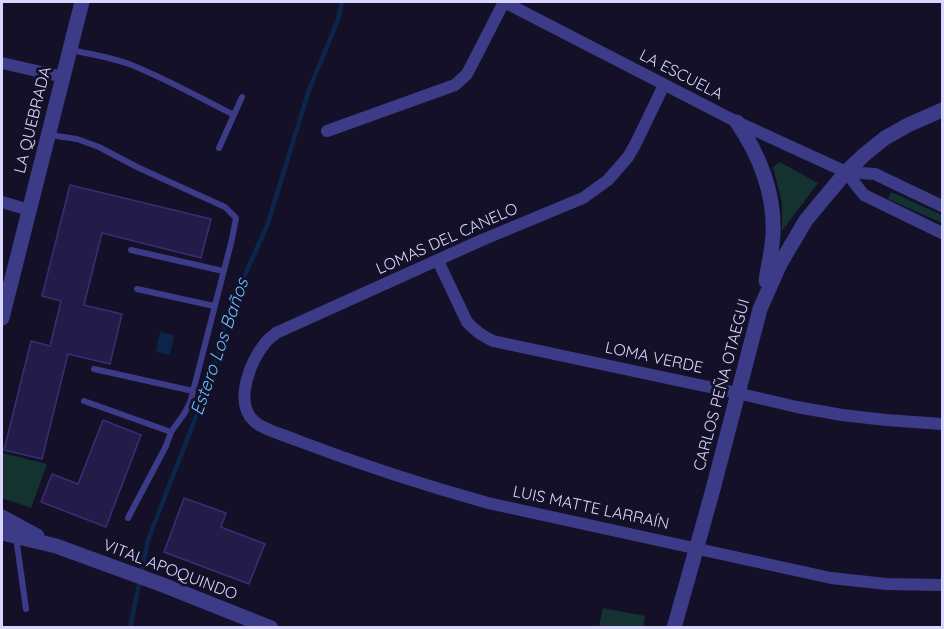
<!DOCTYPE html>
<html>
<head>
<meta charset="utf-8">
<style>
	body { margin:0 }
	#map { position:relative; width:944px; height:629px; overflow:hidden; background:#131028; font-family:Quicksand,sans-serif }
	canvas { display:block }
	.frame { position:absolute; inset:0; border:3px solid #dad7ff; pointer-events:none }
</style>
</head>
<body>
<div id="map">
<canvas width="944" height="629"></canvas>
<div class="frame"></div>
</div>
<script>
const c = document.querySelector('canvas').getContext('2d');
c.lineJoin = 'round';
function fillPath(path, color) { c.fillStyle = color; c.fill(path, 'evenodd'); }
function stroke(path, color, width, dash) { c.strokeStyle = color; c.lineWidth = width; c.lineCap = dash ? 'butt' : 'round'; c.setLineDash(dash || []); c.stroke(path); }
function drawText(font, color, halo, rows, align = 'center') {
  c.font = font + ' Quicksand,sans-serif'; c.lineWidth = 6; c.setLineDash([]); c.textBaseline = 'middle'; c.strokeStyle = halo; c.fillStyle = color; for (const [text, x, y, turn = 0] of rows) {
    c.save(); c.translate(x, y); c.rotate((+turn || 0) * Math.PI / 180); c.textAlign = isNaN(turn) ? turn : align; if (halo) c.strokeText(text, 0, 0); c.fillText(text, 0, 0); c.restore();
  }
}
const green = new Path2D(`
	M780 162 818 183 782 231V203L773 167Z
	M891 192 942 215V223L888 199Z
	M2 453 47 464 31 508 2 498Z
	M603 608 645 616 643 627H599Z`);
const water = new Path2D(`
	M160 332 174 335 170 355 156 352Z`);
const stream = new Path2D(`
	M130 628 148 540 213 373 229 310 267 226 309 90 338 20 342 2`);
const building = new Path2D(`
	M70 185 211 219 201 258 102 233 84 305 122 314 110 364 68 354 42 459 4 450 31 341 50 346 61 301 42 296Z
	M103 420 141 435 106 527 41 502 52 474 78 484Z
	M184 498 226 513 221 527 265 544 249 584 164 552Z`);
const service = new Path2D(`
	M70 50C90 54 110 57 129 64 165 78 200 98 234 115
	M50 135 77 139 99 147 139 168 225 207 236 218 232 239 190 403 184 414 171 432 166 446 128 518
	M219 148 242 97
	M131 250 223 271
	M137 289 214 306
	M94 369 193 391
	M84 401 171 432
	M16 537 26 609`);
const minor = new Path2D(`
	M504 2 737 122 846 172 875 174 942 206
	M2 63 63 77
	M664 85 635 145 628 157 608 180 583 198 482 240 276 333C273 336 269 338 266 342 251 360 233 402 254 421 263 430 285 435 296 440 359 464 423 485 488 503L831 578 886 584 942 585
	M327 131 455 85 467 74 504 2
	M846 172 864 195 942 233
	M2 202 29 210
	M438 261 467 322C475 331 482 336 493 341L737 393 797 407 842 415 886 420 942 424`);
const tertiary = new Path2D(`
	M737 122C760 156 775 193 773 235 772 251 768 266 766 281
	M2 318 82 2
	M2 517 37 536
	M2 533 56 546 163 585 271 628
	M674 628 712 493 760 309 780 264 806 220 846 172 865 154 885 138 908 125 942 110`);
const streetNames = [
	["LA ESCUELA",681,75,27],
	["LA QUEBRADA",33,120,-76],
	["LOMAS DEL CANELO",447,239,-24],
	["LOMA VERDE",654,358,12],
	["CARLOS PEÑA OTAEGUI",722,385,-75],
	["LUIS MATTE LARRAÍN",591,508,12],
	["VITAL APOQUINDO",170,570,21]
];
const waterNames = [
	["Estero Los Baños",220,347,-71]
];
fillPath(green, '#133230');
fillPath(water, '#0c254b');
stroke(stream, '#0c254b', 4.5);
fillPath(building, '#231c49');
stroke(building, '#392e75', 1.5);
stroke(service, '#3b3b87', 6);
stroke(minor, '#3b3b87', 12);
stroke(tertiary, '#3b3b87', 15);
drawText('16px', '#dad7ff', '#131028', streetNames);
drawText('italic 18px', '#65bdff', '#131028', waterNames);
</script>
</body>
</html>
